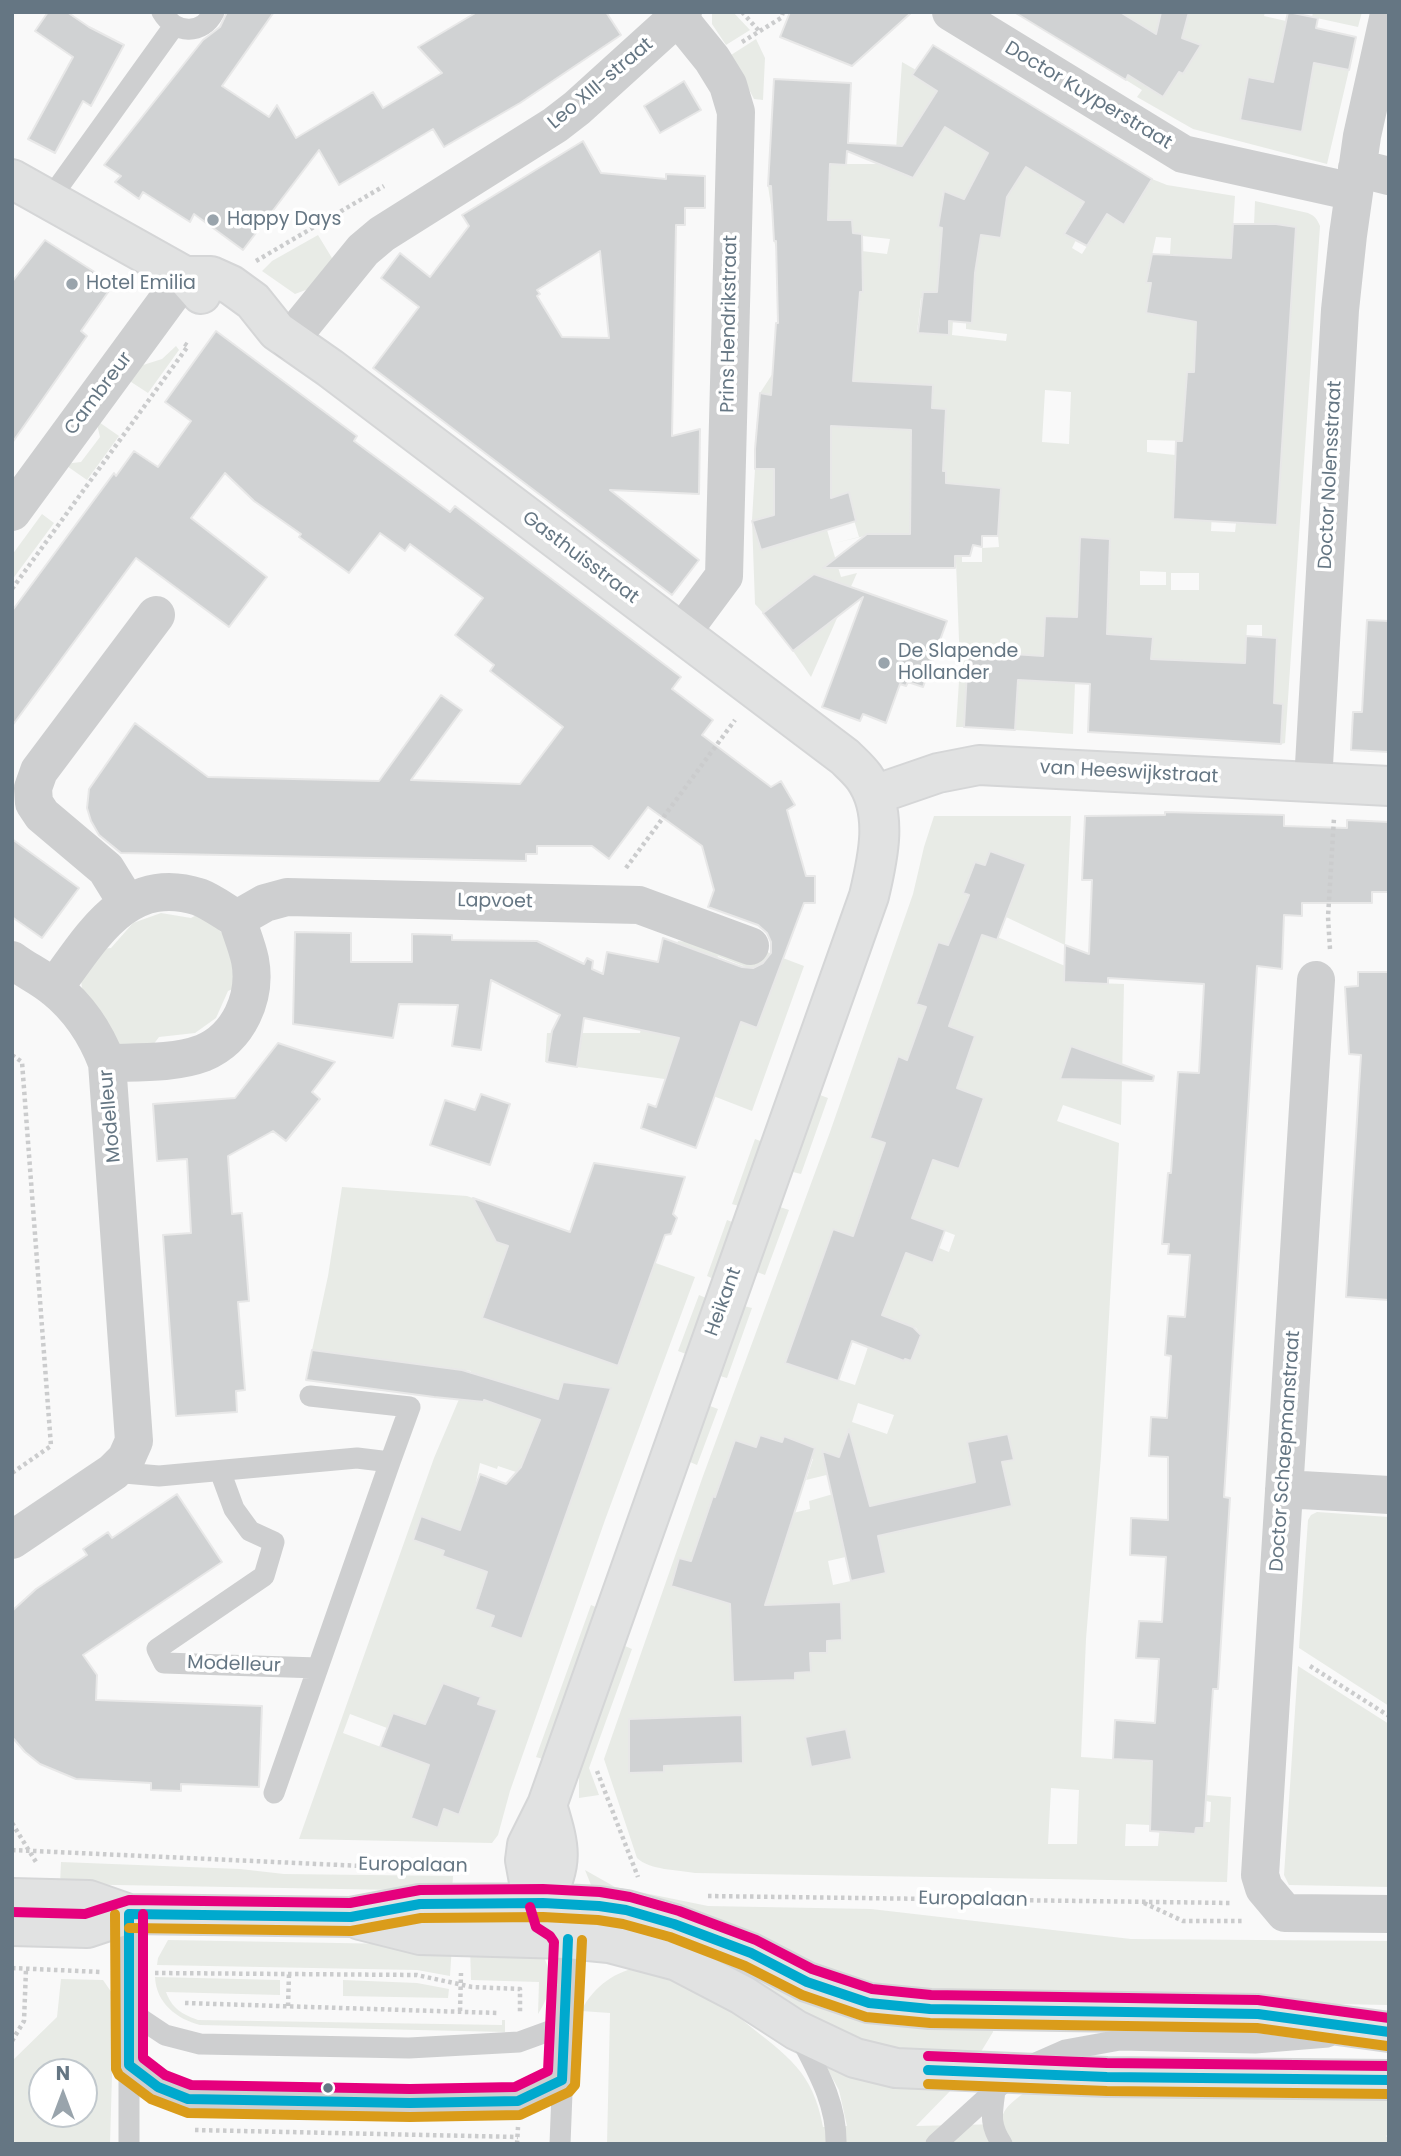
<!DOCTYPE html>
<html>
<head>
<meta charset="utf-8">
<style>
	body { margin:0 }
	#map { position:relative; width:1401px; height:2156px; overflow:hidden; background:#f9f9f9; font-family:Poppins,sans-serif }
	canvas { display:block }
	.frame { position:absolute; inset:0; border:14px solid #657683; pointer-events:none }
	.north { position:absolute; left:28px; top:2058px; width:70px; height:70px; box-sizing:border-box; background:#fff; border:2px solid #c1c8cd; border-radius:50%; rotate:0deg; font-size:19px; font-weight:700; line-height:28px; text-align:center; color:#657683 }
	.north::after { content:''; display:block; margin:auto; width:24px; height:32px; background:#99a4ac; clip-path:polygon(50% 0,100% 100%,50% 72%,0 100%) }
</style>
</head>
<body>
<div id="map">
<canvas width="1401" height="2156"></canvas>
<div class="frame"></div>
<div class="north">N</div>
</div>
<script>
const c = document.querySelector('canvas').getContext('2d');
c.lineJoin = 'round';
function fillPath(path, color) { c.fillStyle = color; c.fill(path, 'evenodd'); }
function stroke(path, color, width, dash) { c.strokeStyle = color; c.lineWidth = width; c.lineCap = dash ? 'butt' : 'round'; c.setLineDash(dash || []); c.stroke(path); }
function drawText(font, color, halo, rows, align = 'center') {
  c.font = font + ' Poppins,sans-serif'; c.lineWidth = 7; c.setLineDash([]); c.textBaseline = 'middle'; c.strokeStyle = halo; c.fillStyle = color; for (const [text, x, y, turn = 0] of rows) {
    c.save(); c.translate(x, y); c.rotate((+turn || 0) * Math.PI / 180); c.textAlign = isNaN(turn) ? turn : align; if (halo) c.strokeText(text, 0, 0); c.fillText(text, 0, 0); c.restore();
  }
}
const green = new Path2D(`
	M712 12H733L750 30 726 45 712 24Z
	M1120 12H1161L1157 29 1182 36 1188 16 1176 12H1265L1264 16 1286 21 1278 58 1306 64 1308 61 1349 70 1327 164 1193 129 1137 97 1142 90 1126 80 1134 66ZM1200 45 1183 74 1179 72 1163 97 1145 86Z
	M1313 12H1362L1358 27 1312 17Z
	M756 39 765 58 763 100 754 99 731 55Z
	M902 62 916 70 940 93 929 104 921 117 1001 88 1014 94 984 143 1012 161 1006 199 1026 167 1046 179 1093 186 1064 233 1076 240 1072 248 1082 254 1107 214 1124 224 1152 179 1167 185 1235 196 1233 228 1254 225 1255 201 1308 213C1315 216 1317 219 1320 226L1285 743 1281 744 1283 704 1274 703 1277 639 1262 637V625H1247L1243 701H1232L1230 741 1221 740 1223 701 1199 661H1183L1150 677 1152 637H1134L1128 735 1123 734 1115 663 1075 683 1073 734 1015 730 1020 656 966 687 964 727H956L960 666 955 536 873 534 831 544 841 577 857 573 811 677 793 651 826 625 807 599 821 582 816 574 763 613 755 604 752 520 755 469H774L831 487V439L755 440 757 422 800 415 848 427 945 432 946 410 760 393 775 370 855 358 857 328 777 323 778 315 851 292 863 291V276H851L777 252 774 241 835 238 836 248 887 254 890 239 853 235 852 220 814 221 813 210 772 212 768 186 829 188 830 164H895ZM908 143 928 155 917 172 900 162ZM943 192 966 200 939 225ZM1156 237 1171 238 1170 254 1181 255 1179 284 1148 274ZM921 298H951L948 335 917 333ZM953 321 972 322 966 323V329L1007 334 1006 341 952 335ZM1045 390 1071 392 1069 444 1042 442ZM1147 440 1188 441 1190 520 1173 519 1175 455 1147 452ZM1215 458 1277 525 1236 523 1235 532 1211 531ZM910 483H950V498L910 497ZM822 499 854 520 859 537 831 544 827 530 761 550 752 521ZM982 536H998L999 547 982 548V562H962V540ZM1080 537 1110 539 1108 609 1078 608ZM1140 571 1166 572V585H1140ZM1171 573H1199V590H1171ZM1045 616 1063 617V682H1042Z
	M318 235 335 263 311 288 295 294 262 271 272 261Z
	M176 346 179 350 148 393 125 378 140 366 162 359Z
	M96 420 119 436 87 480 64 464 81 462 100 437Z
	M42 514 54 523 12 580V555Z
	M934 816H1071L1065 945 1006 917 1025 864 990 851 985 865 975 862 963 893 968 896 958 920 1065 966V982L1124 984 1121 1125 1063 1105 1057 1121 1119 1143 1101 1456 1086 1639 1081 1757 1154 1762 1150 1825 1126 1824 1125 1846H1158L1160 1825 1175 1833 1195 1834 1196 1828H1204L1205 1822H1210L1211 1802 1206 1801V1795L1231 1797 1227 1882 695 1873C678 1870 649 1870 637 1858L604 1759 703 1476 830 1132 913 894 924 847ZM916 1220 955 1235 949 1252 939 1248 933 1263 906 1253 882 1315 916 1328 921 1335 911 1361 905 1359 904 1361 868 1347 855 1385 785 1362 800 1322 857 1343 863 1327 833 1229 892 1250ZM858 1403 894 1415 887 1434 852 1422ZM1008 1434 1014 1460 973 1468 968 1442ZM760 1435 782 1442 784 1437 800 1454 813 1459 806 1480 859 1467 864 1485 809 1501 810 1509 780 1516 725 1470 735 1440 756 1447ZM1006 1479 1011 1506 842 1543 837 1516ZM881 1549 886 1573 833 1585 828 1561ZM679 1558 746 1576 737 1606 671 1586ZM825 1603 842 1626V1640L827 1641V1653H810L811 1672 795 1673V1680L754 1674 733 1675 732 1644 781 1604ZM1051 1788 1079 1790 1077 1844H1048Z
	M202 912 227 938 240 986 228 991 216 1018 195 1033 159 1037 150 1049C144 1049 134 1051 128 1049 112 1043 76 995 82 977 85 968 94 958 99 949L111 948 133 923 161 913 191 918Z
	M678 941 754 947 804 966 752 1111 672 1080 577 1067 551 1040 547 1062H545L547 1033H640L652 980 681 1038 689 1079 717 1088 729 1055 714 1050 703 1007 757 1028 776 979 718 956 708 980 673 967Z
	M820 1095 828 1098 801 1174 793 1172Z
	M755 1139 763 1142 739 1206 732 1204Z
	M342 1187 467 1196 695 1277 605 1520 510 1791 498 1835 492 1843 299 1839 434 1458 471 1371 312 1350 328 1276ZM536 1429 550 1432 510 1500 475 1488 480 1463 497 1469 498 1466 519 1473 536 1450 529 1447ZM421 1516 519 1551 442 1555 444 1551 413 1540ZM393 1713 419 1722 400 1754 343 1733 350 1714 387 1728Z
	M780 1207 789 1210 765 1275 757 1272Z
	M727 1220 735 1223 714 1279 707 1276Z
	M699 1295 706 1298 686 1354 678 1351Z
	M744 1306 752 1308 727 1378 720 1376Z
	M710 1406 718 1409 697 1465 690 1462Z
	M1317 1512 1389 1517V1706L1299 1648 1308 1520 1311 1515Z
	M591 1605 598 1608 543 1759 536 1757Z
	M625 1646 632 1649 589 1768 599 1795 579 1798V1771Z
	M1298 1666 1389 1724V1887L1289 1885 1284 1875Z
	M61 1862 240 1869 284 1874 453 1876 452 1891 60 1884Z
	M585 1870 615 1887 708 1906 871 1909 1131 1939 1389 1941V2005L892 1996 601 1893 591 1885Z
	M591 1919 991 2020 993 2032 976 2060 896 2056Z
	M168 1940 452 1945 450 1976 417 1970 157 1965 158 1958Z
	M470 1946 538 1948C554 1970 553 1991 538 2014L539 1982 471 1980Z
	M644 1966C670 1977 699 1985 723 2000 732 2005 737 2016 746 2023 787 2056 813 2071 823 2127L847 2126 839 2090 824 2063 954 2087 916 2126 1002 2124C1000 2109 1014 2101 1025 2092L1389 2087V2133L1386 2136 1389 2139V2144H607L610 2013 581 2011C595 1985 615 1971 644 1966Z
	M155 1977 280 1980V1995L166 1992C172 2008 181 2014 198 2020L502 2025V2020H505V2032L200 2025C177 2019 156 2003 155 1977Z
	M61 1979 103 1980 112 1993 114 2006 110 2144H12V2061L57 2017ZM84 2072V2114H42V2072Z
	M343 1980 417 1983 449 1989 448 1998 343 1996Z`);
const building = new Path2D(`
	M48 12H67L89 27 124 45 91 106 83 101 55 153 28 139 73 57 35 31Z
	M227 12H274L222 86 269 117 277 105 296 138 373 92 383 108 442 73 418 47 477 12H606L621 35 520 103 444 147 433 129 339 185 319 150 243 250 194 214 190 222 143 192 139 199 115 182 121 176 104 165 203 40 220 27Z
	M790 12H912L852 66 780 37Z
	M1014 12H1120L1156 34 1161 12H1189L1182 38 1201 45 1183 74 1179 72 1163 97 1128 75 1126 80Z
	M1288 12 1318 18 1316 28 1356 37 1349 70 1314 63 1302 132 1240 120 1248 77 1273 82Z
	M933 45 1152 179 1124 225 1107 214 1087 246 1064 234 1084 202 1026 167 1007 197 1001 238 981 235 975 273 972 323 949 321V335L918 333 923 292H937L942 228 938 227 944 191 964 199 988 153 945 127 913 178 847 151 846 165 830 164 828 220H852L853 233 862 234 863 292H860L853 381 933 385 932 408 946 409 943 471H946V483L1001 488 998 536H982V547L973 545 970 556H955V568H823L867 534H910L911 430 831 426V498L849 492 856 521 761 550 752 521 774 515V469H755V449L760 393 771 395 776 323H778L776 241H774L771 186H768L774 79 851 83 848 143 902 146 937 91 912 75Z
	M684 81 701 110 660 133 644 106Z
	M583 141 601 173 666 179V174L705 176V208H685V225H676L672 436 700 429 699 494 610 490 699 560 672 595 373 368 419 307 381 278 400 253 430 277 469 226 462 215ZM600 251 609 338 562 337 537 296 540 294 537 290Z
	M1233 224H1276L1296 227 1277 525 1173 519 1176 441H1182L1187 372H1194L1196 322 1146 313 1151 283H1146L1152 254 1231 258Z
	M45 240 107 280 105 284 111 288 81 331 87 336 12 443V282Z
	M216 331 357 436 354 441 450 512 455 506 681 677 672 689 713 720 702 735 771 787 781 781 795 805 787 810 806 876H815V903H804L757 1028 741 1022 696 1148 641 1128 648 1104 656 1107 679 1038 584 1018 577 1067 547 1062 552 1031 560 1015 491 980 481 1050 452 1046 458 1005 399 1004 393 1038 293 1024 295 932 351 933V962H412V934L452 935V940L537 941 584 964 587 958 593 961 592 969 603 974 607 952 658 962 663 938 742 967 753 968 763 963 771 953V942L767 933 758 925 708 907 714 890 702 846 648 807 609 859 592 846H537V854H526V861L121 853 99 835 91 821 87 808 89 789 135 723 208 777 379 781 441 695 462 710 411 780 520 784 563 727 490 671 494 665 455 635 483 598 410 544 405 551 380 533 349 573 299 537 301 534 254 501 225 473 191 518 267 577 229 627 136 558 12 726V611L114 473 116 476 134 451 158 467 191 421 165 402Z
	M1080 537 1110 539 1107 634 1153 637 1151 659 1245 663 1246 636 1277 638 1274 703 1283 704 1281 744 1088 732 1090 684 1018 680 1015 730 964 727 968 651 1043 656 1045 616 1077 617Z
	M814 574 947 621 923 687 908 682 906 686 900 684 886 723 863 714 860 721 822 707 863 597 793 651 763 613Z
	M1367 620 1389 621V752L1351 750 1353 712H1362Z
	M1165 812 1284 815V826L1347 828V820L1389 822V892H1372V903H1302V916L1284 915 1282 969 1257 966 1224 1497 1230 1498 1218 1689H1213L1204 1828H1196L1195 1834 1150 1831 1152 1761 1113 1759 1115 1720 1155 1723 1159 1659 1136 1658 1139 1621 1162 1622 1166 1557 1130 1555 1131 1518 1168 1520V1457L1149 1456 1151 1417 1167 1418 1171 1356 1165 1355 1168 1316 1185 1317 1190 1255 1168 1254 1169 1244H1162L1168 1173H1171L1178 1072 1199 1073 1204 984 1108 978V984L1064 982 1065 945 1089 954 1092 880H1082L1085 816 1165 815Z
	M12 839 79 888 42 938 12 917Z
	M990 851 1026 864 997 940 982 935 949 1026 975 1036 957 1088 984 1098 959 1169 933 1160 912 1218 945 1230 933 1263 906 1253 882 1315 913 1327 921 1335 911 1361 905 1359 904 1361 852 1341 838 1381 785 1363 833 1229 853 1236 885 1143 870 1138 898 1056 907 1060 926 1007 916 1004 938 942 948 945 969 895 963 893 975 862 985 865Z
	M1358 972H1389V1300L1346 1297 1361 1055 1349 1054 1345 987 1358 986Z
	M278 1043 335 1062 312 1092 320 1099 286 1141 273 1131 228 1156 232 1214 242 1213 249 1301 238 1302 245 1390 236 1391 237 1412 176 1416 163 1235 191 1233 187 1159 157 1161 153 1104 235 1098Z
	M1071 1046 1154 1076 1153 1081 1060 1079Z
	M481 1094 510 1104 490 1165 430 1145 445 1100 475 1110Z
	M594 1163 685 1177 673 1214 677 1218 671 1234 665 1235 618 1366 482 1318 508 1246 496 1242 473 1198 570 1232Z
	M312 1350 462 1370 558 1399 563 1382 611 1388 522 1639 490 1627 494 1616 475 1609 487 1572 442 1556 444 1551 413 1540 421 1516 460 1530 480 1474 506 1484 521 1467 540 1420 484 1400V1402L434 1397 306 1380Z
	M849 1429 870 1506 975 1482 967 1442 1008 1434 1014 1460 1002 1462 1012 1506 878 1536 886 1573 851 1581 822 1451 839 1457Z
	M760 1435 782 1442 784 1436 815 1448 765 1605 841 1602 842 1640 827 1641V1653H810L811 1672 795 1673V1680L733 1682 730 1604 671 1586 679 1558 691 1561 713 1496 715 1497 735 1440 756 1447Z
	M177 1494 222 1562 83 1655 97 1675 96 1700 262 1706 259 1787 181 1784V1791L151 1790V1783L76 1779 40 1764 25 1752 12 1737V1611L36 1589 87 1555 83 1549 108 1532 112 1538Z
	M443 1683 481 1697 478 1704 497 1710 459 1815 444 1809 438 1828 411 1818 429 1765 380 1747 393 1713 425 1724Z
	M742 1715 743 1763 664 1766V1772L629 1773V1719Z
	M846 1729 852 1759 811 1767 805 1737Z`);
const path = new Path2D(`
	M742 12 760 32
	M742 42 781 18 783 12
	M256 261 384 186
	M12 589 188 346 182 342
	M626 868 735 720
	M1330 949 1328 917 1334 818
	M12 1055 22 1062 51 1446 12 1473
	M1310 1666 1389 1716
	M597 1771 638 1877
	M12 1823 36 1862
	M12 1850 406 1868
	M708 1896 1231 1903
	M1144 1903 1183 1921H1243
	M12 1968 101 1972
	M155 1973 417 1975 472 1987 520 1989V2013
	M185 2003 498 2013
	M288 2006 289 1974
	M460 2011 461 1973
	M12 2041 24 2021 26 1969
	M195 2130 518 2137
	M517 2144 518 2127`);
const lane = new Path2D(`
	M162 12C175 34 202 36 214 12
	M49 200 174 26
	M310 1396 410 1407 390 1462
	M220 1471 234 1509 250 1531 274 1542 264 1576 157 1649 164 1663 318 1668
	M113 1472 159 1476 357 1458 390 1462 274 1793
	M129 2011 165 2035 200 2044 409 2048 519 2042 563 2026
	M799 2035C817 2070 837 2103 836 2144
	M129 2065 158 2087 188 2099 410 2103 518 2101 562 2080
	M995 2091C992 2114 989 2124 1002 2144
	M129 2144V1914
	M560 2144 568 1939
	M936 2144 1015 2072 1065 2050 1120 2040 1255 2043 1328 2037`);
const street = new Path2D(`
	M951 12 1183 154 1354 192
	M678 17 712 59 728 85 736 112 724 576 681 634
	M1357 168 1389 176
	M289 341 363 250 382 234 555 125 577 108 683 12
	M12 512 185 276
	M1313 782 1340 310 1348 235 1362 136 1389 14
	M127 903 106 869 42 815 34 803 33 788 39 771 156 615
	M12 960C25 970 41 977 54 988 79 1008 96 1034 107 1063L134 1441 126 1459 113 1472 12 1540
	M1316 980 1260 1875 1264 1888 1285 1913 1389 1914
	M54 988C91 939 125 873 199 897 212 902 225 912 237 919L265 903 287 897 639 905 750 946
	M107 1063C138 1062 174 1064 203 1053 239 1038 257 997 250 960 247 946 241 932 237 919
	M1284 1489 1389 1495`);
const secondary = new Path2D(`
	M12 179 185 276 201 294
	M185 276H211L231 285 253 301 277 331 330 368 845 757C851 763 859 770 864 777 889 812 878 858 869 896L547 1805 527 1845 525 1860 529 1882 543 1903 548 1919 560 1925 568 1939
	M874 795 938 773 979 765 1389 786
	M12 1898 89 1900 129 1914
	M543 1903C564 1860 560 1849 547 1805
	M360 1920 420 1935 568 1939 609 1943 677 1961 742 1995 796 2030 855 2058 896 2068 1107 2077 1389 2080
	M12 1926 87 1928 129 1914 351 1917 420 1904 543 1903 599 1906 626 1910 674 1924 751 1953 807 1982 869 2003 930 2009 1258 2014 1389 2032`);
const bus1 = new Path2D(`
	M129 1914 351 1917 420 1904 543 1903 599 1906 626 1910 674 1924 751 1953 807 1982 869 2003 930 2009 1258 2014 1389 2032
	M129 1914V2065L158 2087 188 2099 410 2103 518 2101 562 2080 568 1939
	M928 2070 1107 2077 1389 2080`);
const bus2 = new Path2D(`
	M115 1914 116 2069 119 2075 151 2099 188 2113 410 2117 520 2115 569 2092 575 2085 582 1940
	M129 1928 351 1931 421 1918 543 1917 598 1920 623 1924 670 1937 745 1966 802 1995 866 2017 930 2023 1257 2028 1387 2046
	M928 2084 1107 2091 1389 2094`);
const bus3 = new Path2D(`
	M12 1912 85 1914 129 1900 350 1903 420 1890 543 1889 600 1892 630 1897 679 1911 756 1940 812 1969 872 1989 931 1995 1258 2000 1389 2018
	M143 1914V2058L165 2075 191 2085 410 2089 515 2087 548 2071 554 1942 550 1936 536 1927 530 1907
	M928 2056 1107 2063 1389 2066`);
const markers = [
	[213,220,7,"#99a4ac"],
	[72,284,7,"#99a4ac"],
	[884,663,7,"#99a4ac"],
	[328,2088,6,"#657683"]
];
const streetNames = [
	["Leo XIII-straat",601,84,-40],
	["Doctor Kuyperstraat",1088,96,31],
	["Prins Hendrikstraat",730,324,-89],
	["Cambreur",99,394,-53],
	["Doctor Nolensstraat",1331,475,-87],
	["Gasthuisstraat",580,558,37],
	["van Heeswijkstraat",1129,773,3],
	["Lapvoet",495,902,1],
	["Modelleur",111,1116,-95],
	["Heikant",724,1302,-70],
	["Doctor Schaepmanstraat",1286,1451,-86],
	["Modelleur",234,1665,2],
	["Europalaan",413,1866,1],
	["Europalaan",973,1900,1]
];
const poiNames = [
	["Happy Days",227,220],
	["Hotel Emilia",86,284],
	["De Slapende",898,652],
	["Hollander",898,674]
];
fillPath(green, '#e8ebe6');
fillPath(building, '#d0d2d3');
stroke(building, '#e8e8e8', 2);
stroke(secondary, '#d5d6d7', 42);
stroke(path, '#cbcccd', 4.5, [3.5, 3.5]);
stroke(lane, '#cecfd0', 21);
stroke(street, '#cecfd0', 38);
stroke(secondary, '#e1e2e2', 38);
stroke(bus1, '#00a9ce', 10);
stroke(bus2, '#da9c1a', 10);
stroke(bus3, '#e5007d', 10);
for (const [x, y, r, color] of markers) { const dot = new Path2D(); dot.arc(x, y, r, 0, 2 * Math.PI); c.fillStyle = color; c.fill(dot); stroke(dot, '#fff', 2.5); }
drawText('19px', '#657683', '#fff', streetNames);
drawText('19px', '#657683', '#fff', poiNames, 'left');
</script>
</body>
</html>
